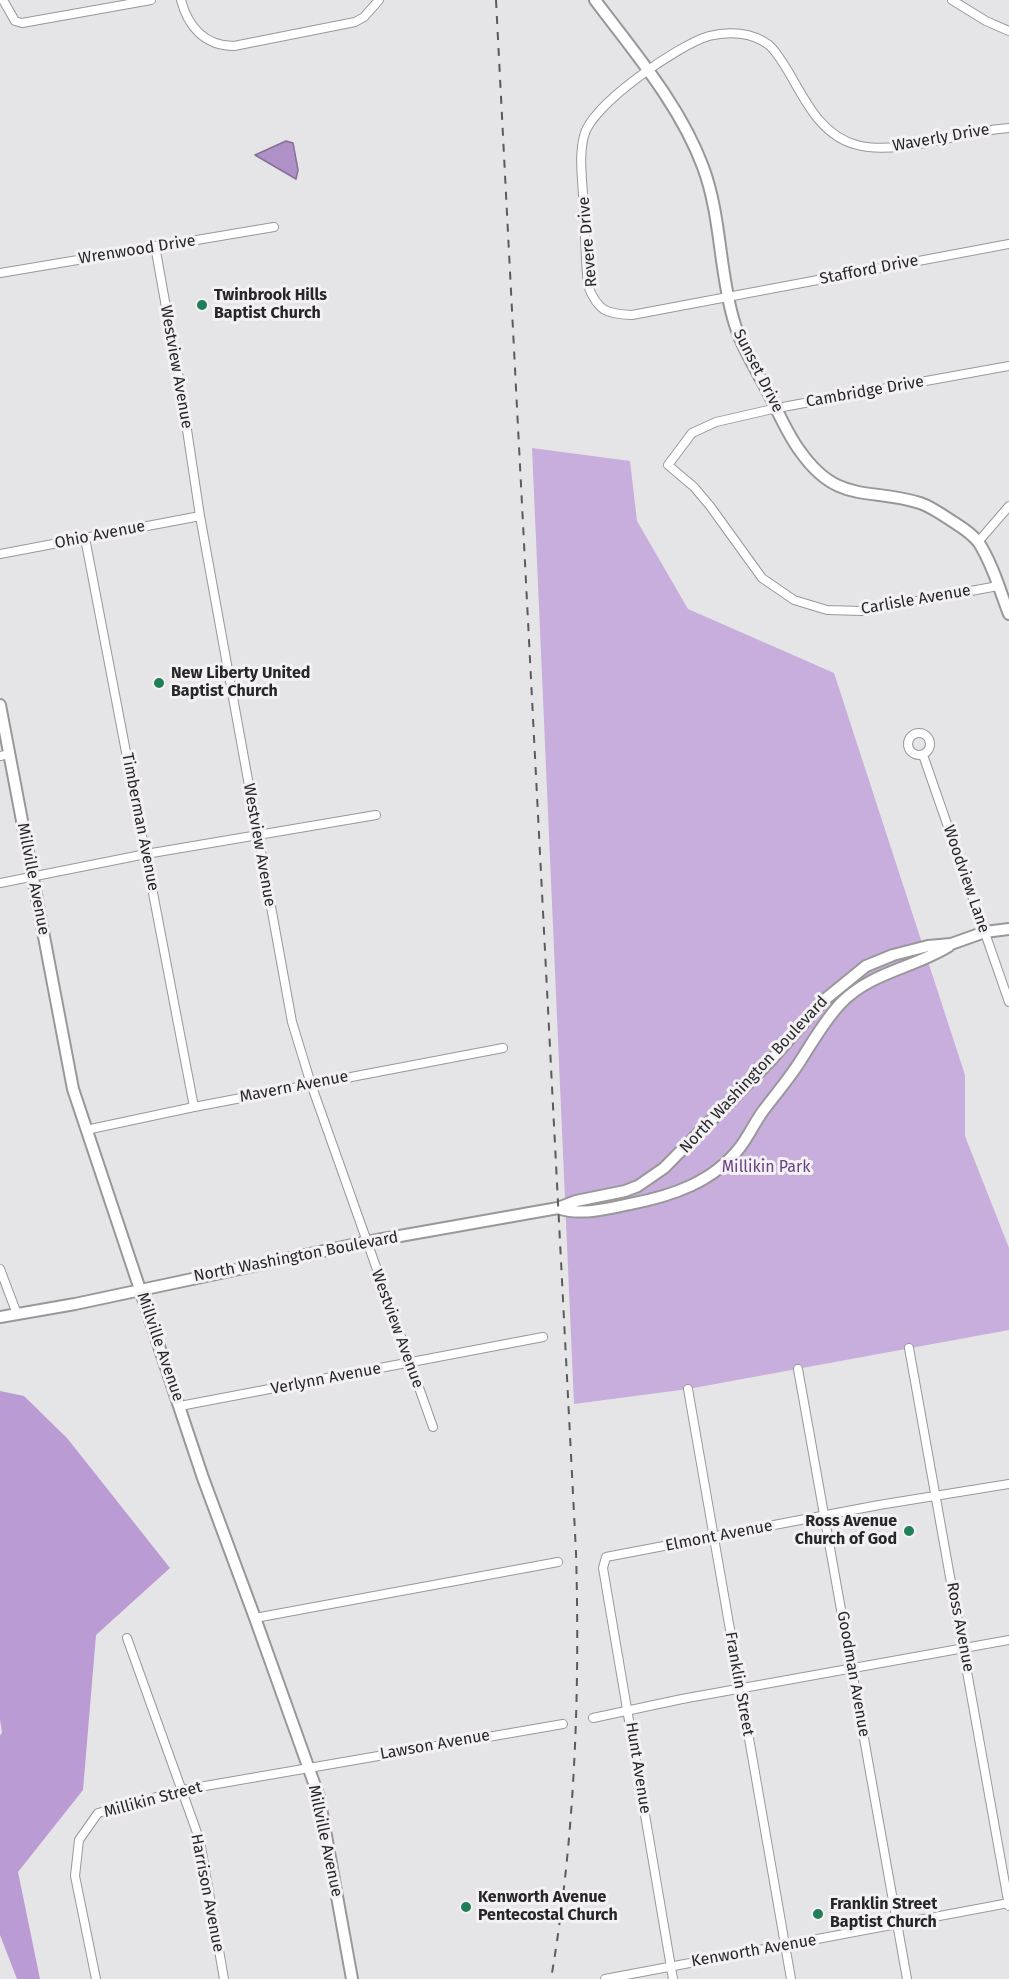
<!DOCTYPE html>
<html>
<head>
<meta charset="utf-8">
<style>
	body { margin:0 }
	canvas { display:block; background:#e5e4e7 }
</style>
</head>
<body>
<canvas width="1009" height="1979"></canvas>
<script>
const c = document.querySelector('canvas').getContext('2d');
c.lineJoin = 'round';
function fillPath(path, color) { c.fillStyle = color; c.fill(path, 'evenodd'); }
function stroke(path, color, width, dash) { c.strokeStyle = color; c.lineWidth = width; c.lineCap = dash ? 'butt' : 'round'; c.setLineDash(dash || []); c.stroke(path); }
function drawText(font, color, halo, rows, align = 'center') {
  c.font = font + ' "Fira Sans",sans-serif'; c.lineWidth = 6; c.setLineDash([]); c.textBaseline = 'middle'; c.strokeStyle = halo; c.fillStyle = color; for (const [text, x, y, turn = 0] of rows) {
    c.save(); c.translate(x, y); c.rotate((+turn || 0) * Math.PI / 180); c.textAlign = isNaN(turn) ? turn : align; if (halo) c.strokeText(text, 0, 0); c.fillText(text, 0, 0); c.restore();
  }
}
const green = new Path2D(`
	M532 448 630 461 637 521 688 609 834 673 965 1075V1136L1009 1248V1330L688 1389 574 1404Z`);
const forest = new Path2D(`
	M0 1391 24 1396 67 1438 170 1568 96 1635 83 1790 18 1872 40 1979H17L0 1935V1736L2 1732 0 1720Z`);
const water = new Path2D(`
	M286 141 293 143 298 170 296 179 255 155Z`);
const street = new Path2D(`
	M3 0 15 21 22 23 151 0
	M181 0C188 27 205 46 234 46L355 22 364 17 379 0
	M952 0 986 21 1009 31
	M1009 128C963 131 899 156 857 145 821 136 805 100 788 71 782 62 777 52 769 45 752 32 728 31 709 36 678 45 591 105 584 136 579 155 582 176 583 195 585 225 585 256 588 286 598 311 606 314 632 315L1009 244
	M155 246 181 390 200 516 292 1022 311 1084 433 1427
	M0 273 274 227
	M85 538 194 1107
	M978 542 1009 506
	M0 554 200 516
	M998 586 862 611 827 610 794 600 762 578 710 506 694 487 668 465 692 433 716 422 777 408 1009 366
	M908 744a11 11 0 1 1 22 0a11 11 0 1 1-22 0Z
	M923 755 1009 1002
	M0 756 9 754
	M0 883 146 854 376 815
	M86 1130 194 1107 503 1048
	M0 1269 17 1314
	M909 1348 1009 1906
	M798 1369 907 1979
	M688 1389 791 1979
	M180 1406 543 1337
	M255 1618 558 1562
	M127 1638 200 1841 224 1979
	M593 1718 682 1699 1009 1640
	M96 1979 75 1876 79 1840 98 1813 182 1790 563 1724
	M605 1979 1009 1903
	M673 1979 603 1568 606 1557 879 1505 1009 1484`);
const secondary = new Path2D(`
	M595 0C634 52 680 105 703 167 721 215 719 269 733 318 740 345 757 371 770 396 779 414 788 435 800 451 838 505 868 487 920 503 932 507 944 516 955 523 963 528 974 536 979 543 993 565 1000 591 1009 614
	M0 705 73 1089 203 1478 255 1618 319 1797 352 1979
	M558 1208C579 1216 608 1209 630 1204 672 1196 714 1182 741 1146 749 1135 755 1122 763 1111 775 1095 788 1080 799 1063 812 1043 824 1021 841 1003 871 972 914 968 949 946
	M0 1317 75 1304 366 1242 558 1208 576 1201 625 1191 638 1186 664 1168 772 1059 823 1001 866 966 893 955 928 946 951 944 985 932 1009 929`);
const rail = new Path2D(`
	M496 0 576 1552C580 1695 575 1838 551 1979`);
const markers = [
	[202,305,6,"#207f56"],
	[159,683,6,"#207f56"],
	[909,1531,6,"#207f56"],
	[466,1907,6,"#207f56"],
	[818,1914,6,"#207f56"]
];
const streetNames = [
	["Waverly Drive",941,138,-10],
	["Revere Drive",588,242,-95],
	["Wrenwood Drive",137,250,-9],
	["Stafford Drive",869,270,-11],
	["Westview Avenue",176,367,80],
	["Sunset Drive",758,371,63],
	["Cambridge Drive",865,392,-10],
	["Ohio Avenue",100,535,-11],
	["Carlisle Avenue",916,600,-10],
	["Timberman Avenue",140,822,79],
	["Westview Avenue",259,845,80],
	["Millville Avenue",33,879,79],
	["Woodview Lane",966,879,71],
	["North Washington Boulevard",754,1075,-47],
	["Mavern Avenue",294,1087,-11],
	["North Washington Boulevard",296,1257,-11],
	["Westview Avenue",397,1329,70],
	["Millville Avenue",160,1347,71],
	["Verlynn Avenue",326,1379,-11],
	["Elmont Avenue",719,1536,-11],
	["Ross Avenue",960,1627,79],
	["Goodman Avenue",853,1674,80],
	["Franklin Street",739,1684,80],
	["Lawson Avenue",435,1745,-10],
	["Hunt Avenue",638,1768,81],
	["Millikin Street",153,1800,-15],
	["Millville Avenue",325,1841,78],
	["Harrison Avenue",207,1893,79],
	["Kenworth Avenue",754,1951,-10]
];
const poiNames = [
	["Twinbrook Hills",214,296],
	["Baptist Church",214,314],
	["New Liberty United",171,674],
	["Baptist Church",171,692],
	["Ross Avenue",897,1522,"right"],
	["Church of God",897,1540,"right"],
	["Kenworth Avenue",478,1898],
	["Pentecostal Church",478,1916],
	["Franklin Street",830,1905],
	["Baptist Church",830,1923]
];
const parkNames = [
	["Millikin Park",766,1168]
];
fillPath(green, '#c8aedc');
fillPath(forest, '#bb9bd4');
fillPath(water, '#af90c7');
stroke(water, '#867097', 1.5);
stroke(street, '#99979a', 10);
stroke(secondary, '#99979a', 14);
stroke(street, '#fff', 8);
stroke(secondary, '#fff', 10);
stroke(rail, '#5b5b5c', 2, [8, 8]);
for (const [x, y, r, color] of markers) { const dot = new Path2D(); dot.arc(x, y, r, 0, 2 * Math.PI); c.fillStyle = color; c.fill(dot); stroke(dot, '#f3f1f4', 2); }
drawText('16px', '#272728', '#f3f1f4', streetNames);
drawText('bold 16px', '#272728', '#f3f1f4', poiNames, 'left');
drawText('16px', '#6a4186', '#f3f1f4', parkNames);
</script>
</body>
</html>
